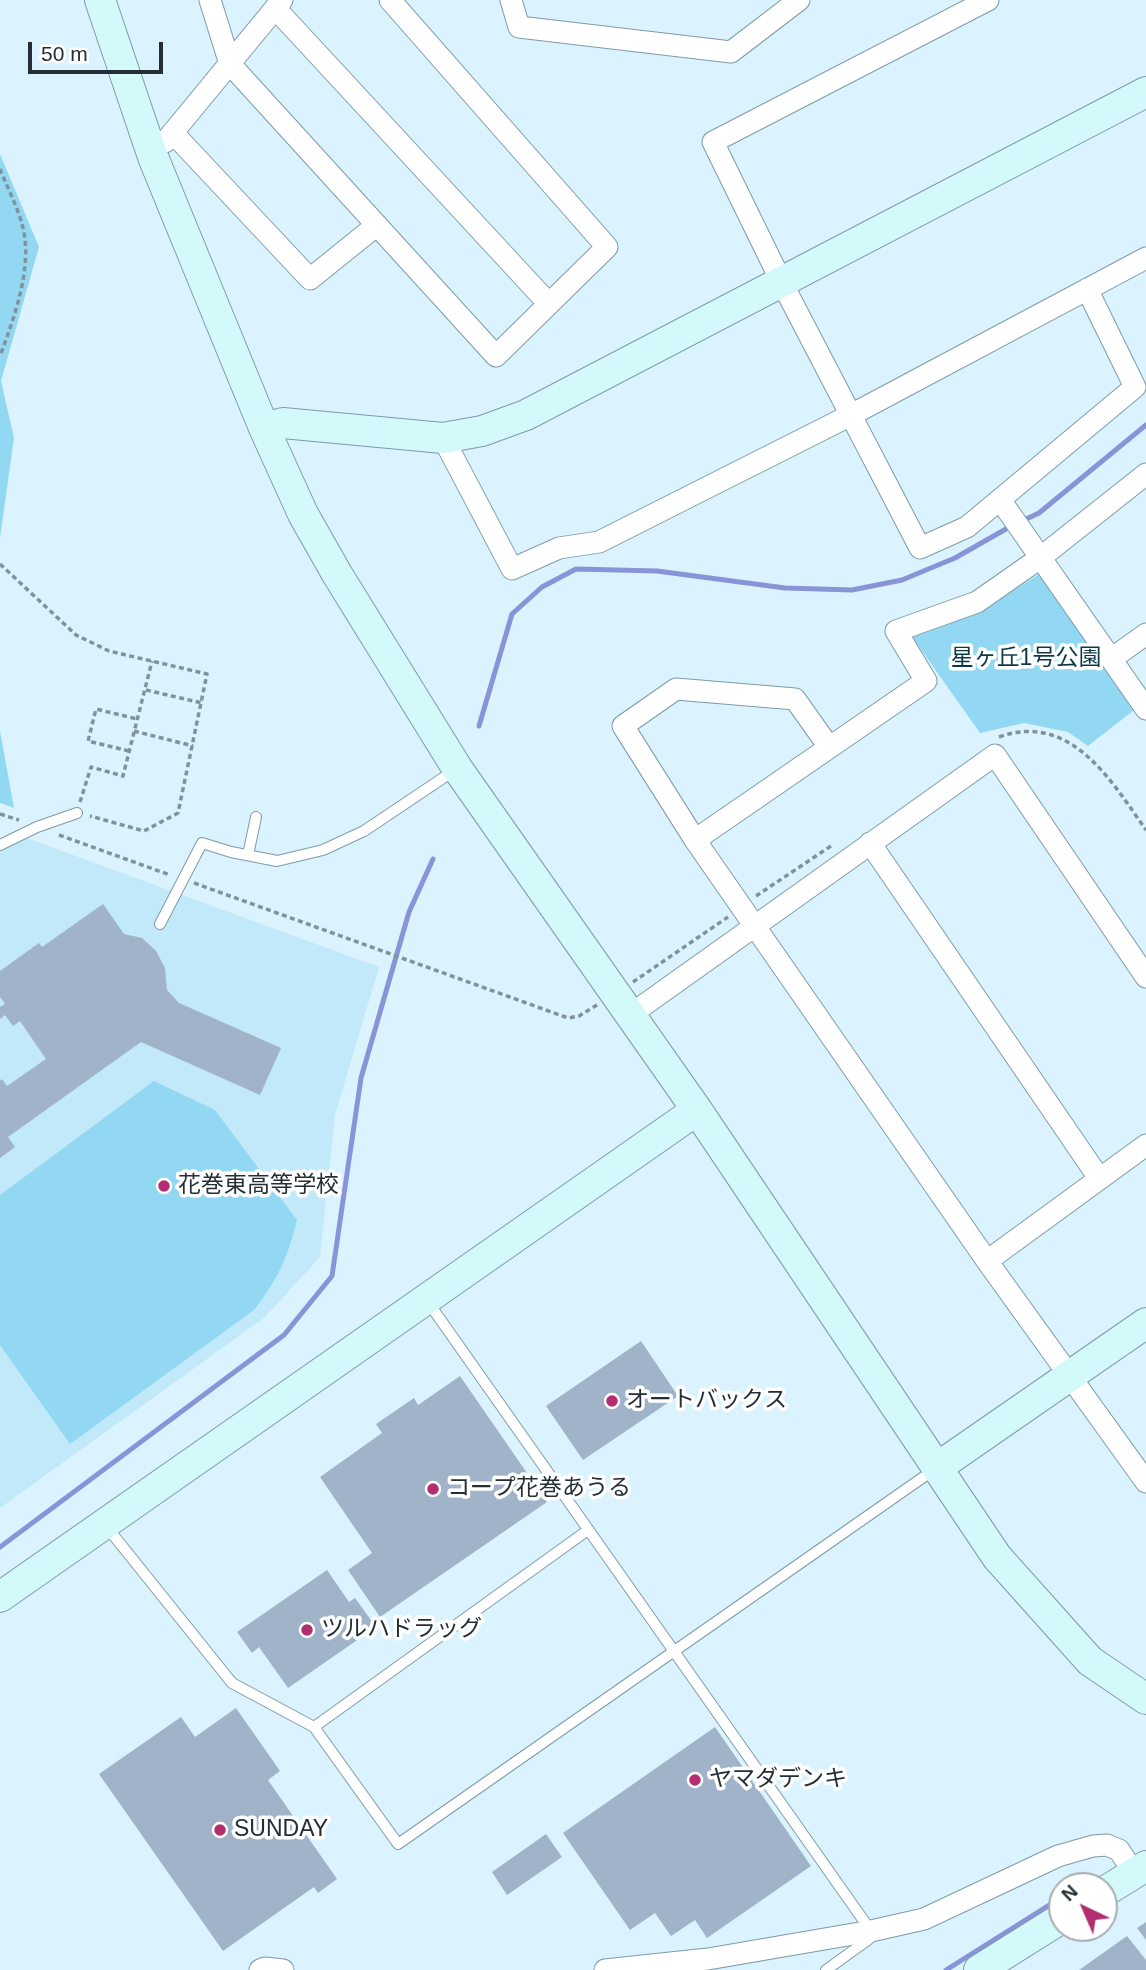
<!DOCTYPE html>
<html>
<head>
<meta charset="utf-8">
<style>
	body { margin:0 }
	#map { position:relative; width:1146px; height:1970px; overflow:hidden; background:#dbf3fe; font-family:Arial,sans-serif }
	canvas { display:block }
	.north { position:absolute; left:1048px; top:1872px; width:70px; height:70px; box-sizing:border-box; background:#fff; border:2px solid #a7acae; border-radius:50%; rotate:316deg; font-size:19px; font-weight:700; line-height:28px; text-align:center; color:#232f34 }
	.north::after { content:''; display:block; margin:auto; width:24px; height:32px; background:#b32d71; clip-path:polygon(50% 0,100% 100%,50% 72%,0 100%) }
	.scale { position:absolute; left:28px; top:42px; width:135px; height:32px; box-sizing:border-box; border:4px solid #232f34; border-top:0; padding-left:9px; font-size:21px; line-height:24px; white-space:nowrap; color:#232f34; -webkit-text-stroke:5px #fff; paint-order:stroke }
</style>
</head>
<body>
<div id="map">
<canvas width="1146" height="1970"></canvas>
<div class="north">N</div>
<div class="scale">50 m</div>
</div>
<script>
const c = document.querySelector('canvas').getContext('2d');
c.lineJoin = 'round';
function fillPath(path, color) { c.fillStyle = color; c.fill(path, 'evenodd'); }
function stroke(path, color, width, dash) { c.strokeStyle = color; c.lineWidth = width; c.lineCap = dash ? 'butt' : 'round'; c.setLineDash(dash || []); c.stroke(path); }
function drawText(font, color, halo, rows, align = 'center') {
  c.font = font + ' Arial,"Noto Sans JP",sans-serif'; c.lineWidth = 7; c.setLineDash([]); c.textBaseline = 'middle'; c.strokeStyle = halo; c.fillStyle = color; for (const [text, x, y, turn = 0] of rows) {
    c.save(); c.translate(x, y); c.rotate((+turn || 0) * Math.PI / 180); c.textAlign = isNaN(turn) ? turn : align; if (halo) c.strokeText(text, 0, 0); c.fillText(text, 0, 0); c.restore();
  }
}
const built = new Path2D(`
	M13 833 379 967 335 1115 320 1257 264 1318 0 1508V840Z`);
const green = new Path2D(`
	M0 154 39 247 1 381 14 438 0 538Z
	M1044 571 1138 707 1088 746 1068 732 1024 723 980 733 910 634 983 610Z
	M0 731 14 808 0 803Z
	M154 1081 215 1110 297 1220C288 1257 278 1279 254 1310L70 1444 0 1345V1195Z`);
const stream = new Path2D(`
	M1022 521 1039 513 1146 425
	M479 726 512 614 542 587 576 569 657 571 785 588 852 590 902 580 955 558 1013 525
	M0 1547 284 1335 332 1276 361 1078 409 912 433 859
	M1078 1886 1089 1880
	M946 1970 1062 1897`);
const building = new Path2D(`
	M103 904 124 934 142 938 156 951 165 968 167 990 179 1003 281 1048 260 1095 141 1042 8 1137 15 1147 0 1158V1081L2 1079 7 1086 46 1059 20 1021 13 1026 5 1015 0 1019V1007L5 1004 0 997V971L39 943 42 947Z
	M641 1341 678 1396 583 1460 546 1406Z
	M460 1376 547 1502 380 1617 348 1570 372 1553 320 1477 382 1433 376 1424 414 1398 418 1405Z
	M327 1570 349 1602 355 1598 376 1627 288 1688 259 1647 252 1653 237 1632Z
	M236 1708 280 1771 268 1780 337 1879 318 1893 314 1887 223 1951 99 1774 181 1717 195 1737Z
	M715 1727 811 1866 707 1938 695 1920 671 1936 655 1913 630 1930 563 1833Z
	M546 1834 562 1857 507 1895 492 1872Z
	M1146 1922V1940L1137 1928Z
	M1127 1936 1146 1960V1970H1079Z`);
const path = new Path2D(`
	M0 169C7 187 17 206 22 224 34 265 14 318 0 356
	M0 564 76 635 109 651 207 674 178 813 144 831 90 816
	M146 690 202 703
	M134 731 193 746
	M999 737C1071 711 1112 782 1146 830
	M129 751 88 741 96 709 137 719
	M80 802 91 767 123 776 152 661
	M0 814 19 820
	M59 835 170 875
	M194 883 568 1018 579 1016 597 1005
	M756 896 831 846
	M633 982 728 917`);
const lane = new Path2D(`
	M0 845 37 827 77 813
	M248 855 256 817
	M160 924 202 843 231 852 277 861 323 850 364 831 455 770
	M428 1302 871 1931 870 1938 865 1942 826 1970
	M106 1526 232 1683 314 1727 588 1530
	M314 1727 398 1844 935 1469`);
const street = new Path2D(`
	M210 0 230 64 496 356 607 247 390 0
	M511 0 519 27 731 52 799 0
	M988 0 713 142 782 283 920 548 967 527 1135 387 1087 289
	M275 8 549 304
	M173 133 310 279 377 225
	M165 142 282 0
	M443 438 512 569 559 548 599 542 851 415 1146 258
	M1146 474 1040 558 977 602 896 631 926 681 695 840 987 1261 1146 1482
	M1001 501 1146 709
	M1111 659 1146 634
	M695 840 623 726 676 689 795 699 829 747
	M870 843 1099 1178
	M630 1015 995 755 1146 977
	M987 1261 1146 1145
	M260 1970 265 1968 283 1970
	M605 1970 708 1959 871 1931 924 1919 1058 1856 1093 1846 1107 1845 1119 1850 1134 1873`);
const secondary = new Path2D(`
	M100 0 153 157 264 428 303 514 337 574 457 768 697 1110 997 1557 1090 1661 1146 1699
	M264 428 283 423 443 438 482 431 526 415 1146 92
	M938 1467 1146 1323
	M0 1597 697 1110
	M1104 1892 1146 1866
	M979 1970 1062 1918`);
const markers = [
	[164,1186,7,"#b32d71"],
	[612,1401,7,"#b32d71"],
	[433,1489,7,"#b32d71"],
	[307,1630,7,"#b32d71"],
	[695,1780,7,"#b32d71"],
	[220,1830,7,"#b32d71"]
];
const parkNames = [
	["星ヶ丘1号公園",1026,659]
];
const poiNames = [
	["花巻東高等学校",178,1186],
	["オートバックス",626,1401],
	["コープ花巻あうる",447,1489],
	["ツルハドラッグ",321,1630],
	["ヤマダデンキ",709,1780],
	["SUNDAY",234,1830]
];
fillPath(built, '#c2e9fa');
fillPath(green, '#92d8f3');
stroke(stream, '#8994d8', 5);
fillPath(building, '#a0b3c8');
stroke(lane, '#7e9ba7', 12);
stroke(street, '#7e9ba7', 23);
stroke(secondary, '#7e9ba7', 32);
stroke(path, '#80929a', 3.5, [5, 3.5]);
stroke(lane, '#fff', 10);
stroke(street, '#fff', 21);
stroke(secondary, '#d4f9fa', 30);
for (const [x, y, r, color] of markers) { const dot = new Path2D(); dot.arc(x, y, r, 0, 2 * Math.PI); c.fillStyle = color; c.fill(dot); stroke(dot, '#fff', 2.5); }
drawText('23px', '#0b3746', '#fff', parkNames);
drawText('23px', '#232f34', '#fff', poiNames, 'left');
</script>
</body>
</html>
